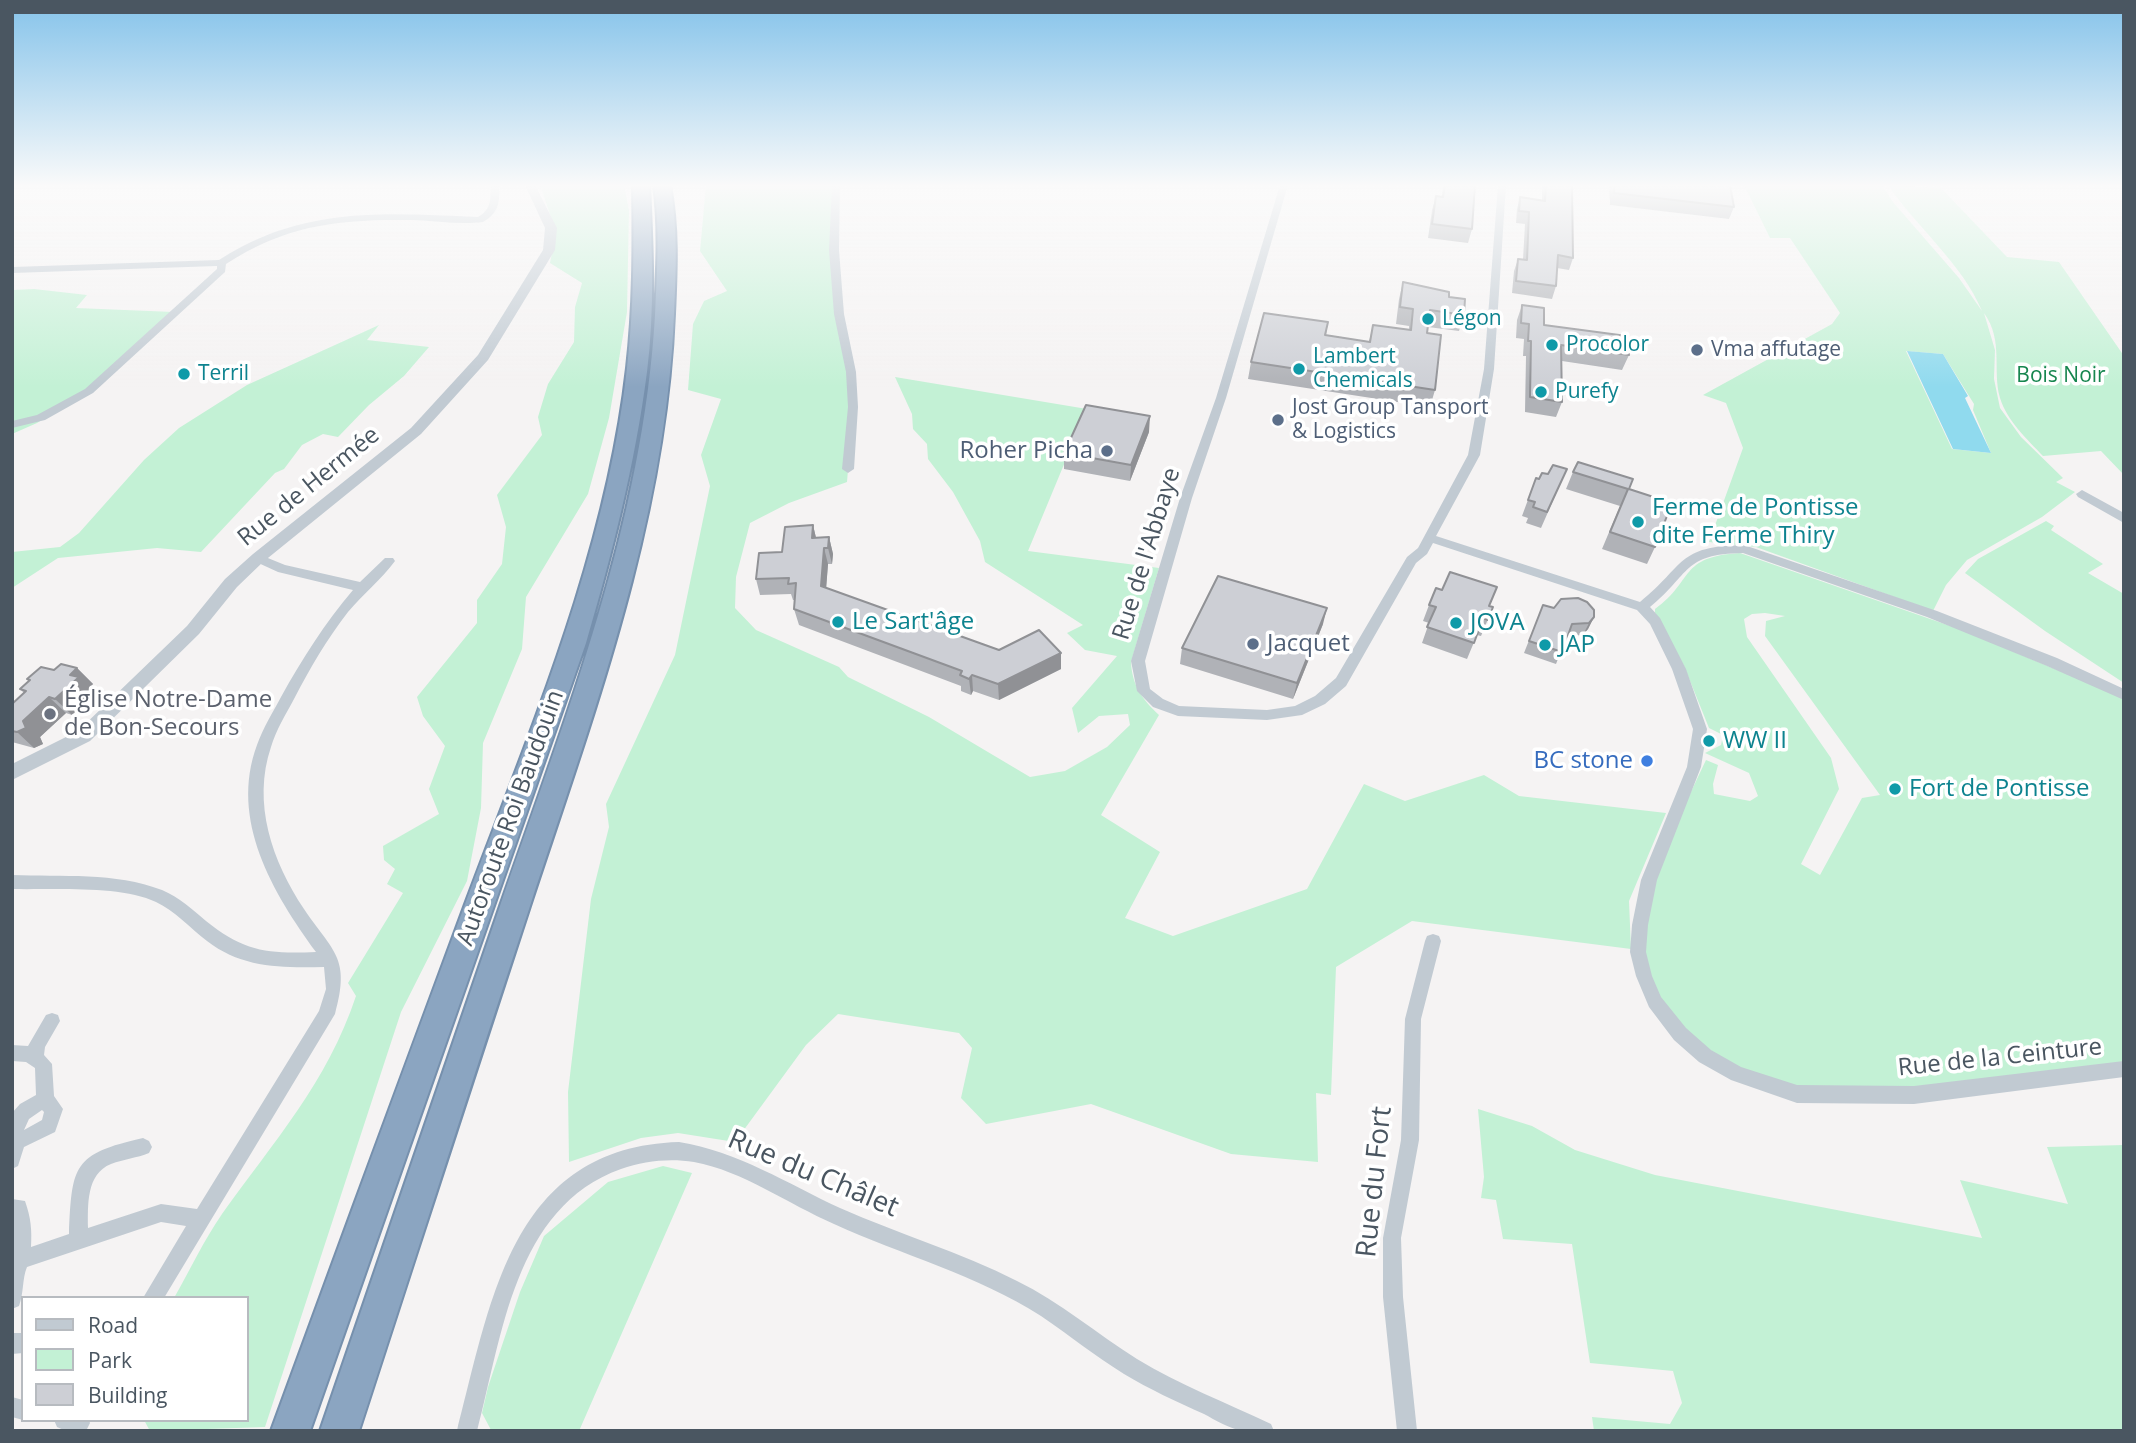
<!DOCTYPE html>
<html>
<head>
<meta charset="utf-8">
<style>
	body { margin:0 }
	#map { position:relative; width:2136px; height:1443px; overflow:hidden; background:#f5f3f3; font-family:"Open Sans",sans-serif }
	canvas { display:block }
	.frame { position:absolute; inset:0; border:14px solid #4a5661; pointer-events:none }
	.legend { position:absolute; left:21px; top:1296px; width:228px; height:126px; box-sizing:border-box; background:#fff; border:2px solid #b7bbc0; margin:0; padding:9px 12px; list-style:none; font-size:21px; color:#4a5661 }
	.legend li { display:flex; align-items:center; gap:14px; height:35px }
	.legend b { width:35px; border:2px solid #b7bbc0 }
</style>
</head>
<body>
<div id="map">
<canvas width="2136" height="1443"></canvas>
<div class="frame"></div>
<ul class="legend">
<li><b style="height:9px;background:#c1cad2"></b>Road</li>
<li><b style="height:19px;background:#c3f1d5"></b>Park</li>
<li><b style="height:19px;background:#cdcfd5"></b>Building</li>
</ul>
</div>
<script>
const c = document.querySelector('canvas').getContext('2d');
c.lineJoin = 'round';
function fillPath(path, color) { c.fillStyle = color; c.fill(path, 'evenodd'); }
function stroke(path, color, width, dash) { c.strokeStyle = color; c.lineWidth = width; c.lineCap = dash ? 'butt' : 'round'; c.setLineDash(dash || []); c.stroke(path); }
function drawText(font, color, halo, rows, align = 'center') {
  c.font = font + ' "Open Sans",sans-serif'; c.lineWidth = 7; c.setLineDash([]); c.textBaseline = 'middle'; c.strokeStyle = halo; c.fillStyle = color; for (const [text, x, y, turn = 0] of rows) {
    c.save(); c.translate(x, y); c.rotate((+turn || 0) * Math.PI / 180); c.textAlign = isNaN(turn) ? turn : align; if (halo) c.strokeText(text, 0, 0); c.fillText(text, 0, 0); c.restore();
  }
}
const green = new Path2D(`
	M540 185H624L629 210 627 312 609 418 588 494 526 597 522 649 483 743 481 808 467 881 401 1012 265 1427 150 1431 144 1420H247V1298H174C190 1270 204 1240 222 1214 274 1141 327 1083 356 996L348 983 403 893 387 884 395 869 384 860 383 846 439 814 429 789 445 746 423 716 417 697 477 623V600L502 564 506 527 497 495 542 435 538 417 548 384 574 342 575 307 582 283 550 263 556 232Z
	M706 185H836L834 250 853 407 847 482 789 503 750 523 736 577 735 608 756 630 839 667 848 677 929 717 1030 777 1065 771 1107 747 1130 725 1128 714 1099 716 1078 733 1072 708 1117 656 1085 650 1067 633 1083 625 985 562 980 541 953 492 928 459 927 444 913 429 912 414 895 377 1087 409 1028 551 1159 568 1131 662C1132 685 1142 699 1159 715L1101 815 1160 852 1125 918 1173 936 1307 889 1364 784 1405 801 1484 775 1519 796 1666 813 1629 901 1631 949 1412 921 1336 967 1331 1095 1316 1093 1318 1162 1231 1154 1091 1104 986 1124 961 1098 972 1048 959 1033 838 1014 806 1045 735 1142 678 1133 641 1138 569 1162 568 1092 591 899 609 827 606 804 675 655 710 486 701 455 721 399 688 390 693 324 704 301 727 291 700 251Z
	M1744 185H1882L1893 202 1959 278 1982 311C1962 263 1917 228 1888 185L1941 188 2007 257 2059 262 2124 356V475L2101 451 2043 456C2028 440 2007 421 2000 398 1992 370 2004 341 1984 313L1995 350 1994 379 2000 408 2021 437 2063 478 2056 482 2075 492 2042 517 1967 560 1946 585 1933 611 1756 547 1709 542 1743 448 1726 403 1703 395 1832 324 1840 313 1790 238H1770ZM1906 351 1943 354 1974 404 1973 410 1991 453 1952 449Z
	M34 289 87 295 76 308 174 312 89 391 37 423 12 434V290Z
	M379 325 367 340 429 347 404 376 369 405 338 437 323 434 302 445 284 469 275 473 201 552 157 548 58 558 12 588V552L60 547 79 533 144 460 179 428 247 385Z
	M2046 521 2054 526 2051 530 2103 564 2088 573 2124 594V683L2045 631 1965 573 1978 559Z
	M1740 553 1962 630 2124 698V1063L1924 1089 1801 1088 1729 1064 1678 1026 1649 979 1643 940 1652 888 1679 817 1706 760 1718 765 1713 784 1714 794 1750 801 1758 796 1749 773 1705 753 1721 745 1723 735 1709 728 1684 666 1655 613V609C1695 580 1678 557 1740 553ZM1765 613 1785 616 1766 621 1765 636 1880 795 1862 798 1820 875 1801 864 1839 789 1831 758 1747 637 1744 619 1752 614Z
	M1478 1109 1532 1126 1575 1150 1655 1175 1982 1238 1960 1180 2068 1204 2047 1147 2124 1145V1431H1594L1592 1417 1670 1424 1682 1403 1673 1371 1590 1363 1572 1244 1503 1239 1496 1200 1481 1198 1484 1177Z
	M663 1166 692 1173 579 1431 491 1430 482 1413 488 1387 520 1292 544 1236 608 1182Z`);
const water = new Path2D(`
	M1907 351 1943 354 1968 396 1965 398 1991 453 1953 449Z`);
const minor = new Path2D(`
	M491 185H499C500 202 499 213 483 222 461 225 436 221 413 220 341 219 287 224 226 264L225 272 93 393 45 420 12 428V421L37 415 85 389 217 269V266L12 273V267L219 260C302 206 384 213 478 217 492 209 490 199 491 185Z
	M832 185H840L839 250 844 314 856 372 858 407 854 469 848 473 842 469 848 407 846 372 834 314 829 250Z
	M1280 185H1288L1226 398 1192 498 1145 661 1150 689 1163 699 1179 706 1267 710 1295 706 1315 696 1336 678 1407 557 1418 548 1468 455 1484 369 1498 185H1506L1494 369 1480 455 1436 536 1640 602C1686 565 1676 546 1744 545L1937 611 2057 658 2124 689V700L2047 666 1927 617 1743 553C1682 554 1691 574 1650 607L1660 618 1686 669 1707 729 1701 767 1657 880 1648 925 1646 952 1652 976 1661 997 1686 1028 1711 1050 1741 1067 1797 1085 1914 1086 2124 1061V1077L1914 1104 1797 1103 1731 1080 1699 1062 1674 1040 1649 1007 1636 976 1630 952 1632 925 1641 880 1687 767 1693 729 1672 669 1650 624 1637 610 1433 543 1427 554 1416 563 1346 686 1325 704 1302 715 1267 720 1178 716 1153 707 1137 691 1131 661 1180 498 1216 398Z
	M2082 490 2124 513V523L2078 497 2076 494Z
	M258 554 285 565 360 582 385 558H393L395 561C382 579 363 594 348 612 327 639 310 668 294 699 286 714 276 730 271 747 252 803 272 861 304 909 333 952 351 957 335 1014L164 1298H143L186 1226 161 1222 27 1267C22 1279 24 1293 19 1306L12 1309V1199L25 1201C31 1218 32 1230 31 1247L69 1234C72 1165 73 1154 143 1138L149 1141 152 1147 149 1153C137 1158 124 1159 111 1164 86 1174 88 1205 88 1228L161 1204 197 1209 319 1011 326 989 324 967C281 968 242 968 207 941 190 928 175 911 156 902 120 885 52 890 12 889V875C62 877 115 872 162 890 179 897 193 910 206 921 244 952 269 954 316 952 273 893 229 820 257 745 263 728 273 712 281 697 302 659 325 623 353 590L278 572 254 561 252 558Z
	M1433 934 1439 936 1441 941 1421 1019 1419 1140 1401 1238 1403 1297 1417 1431H1397L1383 1297V1238L1401 1140 1405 1019 1425 941 1427 936Z
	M52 1013 58 1015 60 1021 45 1047 44 1055 52 1064 54 1096 63 1109 55 1132 24 1147 18 1166 12 1169V1113L20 1104 36 1095 35 1068 26 1062 12 1061V1045L28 1046 46 1015ZM42 1110 44 1112 42 1120 24 1130 29 1119Z
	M679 1142C737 1151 788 1184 840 1208 899 1234 960 1252 1017 1281 1060 1302 1097 1334 1137 1359 1180 1385 1227 1403 1271 1424L1274 1431C1264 1431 1253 1432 1243 1431 1230 1429 1215 1420 1204 1414 1177 1402 1149 1389 1124 1374 1095 1356 1069 1335 1041 1316 977 1275 902 1255 834 1224 788 1204 743 1171 694 1162 669 1158 644 1161 621 1169 514 1207 502 1338 477 1431H457C491 1302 511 1147 679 1142Z
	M12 1333H23V1353L12 1354Z
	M12 1397 23 1400V1420L12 1417Z
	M54 1420H89L90 1423 86 1431H66L57 1427Z`);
const tertiary = new Path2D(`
	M525 185H535L557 228 555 250 488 360 421 434 263 562 237 587 199 634 90 741 12 780V764L78 731 187 626 225 579 253 554 411 428 478 355 543 250 545 228Z`);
const motorway = new Path2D(`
	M633 185H649C652 247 655 310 647 372 635 465 612 554 586 643L310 1431H271C335 1256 399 1082 464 907 529 733 606 555 627 368 634 307 634 247 633 185Z
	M654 185H670C678 227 676 271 674 314 666 520 594 712 530 906 472 1080 416 1256 359 1431H320C380 1256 440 1081 500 906 567 713 643 521 655 315 657 272 660 228 654 185Z`);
const wall = new Path2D(`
	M1443 185H1475L1472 229 1468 243 1428 238 1432 210 1436 196 1442 197Z
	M1542 185H1572L1573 258 1569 270 1557 268 1556 286 1552 299 1512 293 1514 271 1518 259H1523L1525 224 1516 223 1517 209 1520 197 1542 200Z
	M1609 185H1730L1734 207 1729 219 1610 205Z
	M1403 282 1449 297 1464 315 1459 331 1428 327 1427 333 1435 390 1430 407 1248 379 1251 362 1328 322 1326 335 1369 342 1373 325 1409 330V326L1396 324 1399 299Z
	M1522 305 1544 325 1629 355 1622 370 1562 361V402L1556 417 1525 412 1526 356H1523L1524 339 1516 338 1517 320Z
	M1149 432 1130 481 1064 469V453Z
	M1567 469 1541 528 1526 523 1528 518 1522 516 1536 478 1539 479 1548 474Z
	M1573 472 1629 489 1655 547 1647 564 1602 549 1620 506 1566 489Z
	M813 525 816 538 829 537 833 554 832 564H828L826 588 999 650 1061 669 999 700 973 691 971 695 961 691V686L799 625 794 609 795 600H793L791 594 760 595 756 579 782 552Z
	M1429 605 1489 606 1493 607 1481 636 1477 635 1467 659 1422 643 1429 623 1423 621Z
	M1543 605 1594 617 1588 629 1583 635 1567 636 1556 664 1524 653Z
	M1323 624 1293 699 1180 664 1182 648Z
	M77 668 93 684 89 688 95 693 72 715 66 713 40 737 43 744 34 748 12 742V704L24 693 20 689 29 681 27 679Z`);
const shadedWall = new Path2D(`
	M1150 416 1149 432 1130 481 1131 465Z
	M813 525 817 542 812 538Z
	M829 537 833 554 832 564 828 548Z
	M824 548 828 564 825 603 821 586Z
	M1327 608 1323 624 1293 699 1297 683Z
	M1594 617 1588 629 1583 635 1589 623Z
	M1061 653V669L999 700 998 684Z
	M77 668 93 684 89 688 95 693 72 715 55 699 70 675Z
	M972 675 973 691 971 695 969 679Z
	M49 697 66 713 40 737 43 744 34 748 17 732 23 721Z`);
const building = new Path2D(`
	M1445 185H1475L1472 229 1432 224 1436 196 1443 197Z
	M1546 185H1572L1573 258 1558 255 1556 286 1516 281 1518 259 1527 260 1529 212 1519 211 1520 197 1545 201Z
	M1614 185H1730L1734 207 1614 193Z
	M1403 282 1449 292V297L1465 299 1464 315 1430 310 1427 333 1441 335 1435 390 1251 362 1264 313 1328 322 1325 335 1370 342 1373 325 1411 330 1413 309 1400 307Z
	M1522 305 1544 308V325L1627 336 1629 355 1561 345 1562 402 1530 397 1531 341H1528L1529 324 1521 323Z
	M1086 405 1150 416 1131 465 1064 453Z
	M1578 462 1633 479 1629 489 1672 503 1655 547 1610 532 1628 489 1573 472Z
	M1553 465 1567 469 1547 512 1533 507 1535 502 1528 500 1536 478 1539 479 1542 473 1548 474Z
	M813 525 812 538 829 537 828 548H824L821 586 999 650 1039 630 1061 653 998 684 972 675 969 679 960 675 962 671 794 609 796 583 788 584 789 578 756 579 759 553 782 552 785 527Z
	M1450 572 1497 587 1489 606 1493 607 1488 620 1483 618 1474 643 1427 627 1436 607 1429 605 1436 588 1442 590Z
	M1218 576 1327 608 1297 683 1182 648Z
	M1578 598 1587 602 1594 610V617L1589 623 1572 624 1562 652 1529 641 1543 605 1554 608 1561 599Z
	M61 664 77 668 70 675 79 677 55 699 49 697 23 721 26 728 17 732 12 731V704L26 691 20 689 30 680 27 679 41 667 54 670Z`);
const markers = [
	[1428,319,7,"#0f9aa8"],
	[1552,345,7,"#0f9aa8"],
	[1697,350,7,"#5c6f8a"],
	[1299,369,7,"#0f9aa8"],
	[184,374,7,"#0f9aa8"],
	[1541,392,7,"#0f9aa8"],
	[1278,420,7,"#5c6f8a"],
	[1107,451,7,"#5c6f8a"],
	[1638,522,7,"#0f9aa8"],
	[838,622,7,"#0f9aa8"],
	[1456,623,7,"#0f9aa8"],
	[1253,644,7,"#5c6f8a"],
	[1545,645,7,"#0f9aa8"],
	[50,714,7,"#6b7280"],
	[1709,741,7,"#0f9aa8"],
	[1647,761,7,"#3f7fe0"],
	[1895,789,7,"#0f9aa8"]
];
const farCulturenames = [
	["Légon",1442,319],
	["Procolor",1566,345],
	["Lambert",1313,357],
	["Chemicals",1313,381],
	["Terril",198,374],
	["Purefy",1555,392]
];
const farServicenames = [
	["Vma affutage",1711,350],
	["Jost Group Tansport",1292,408],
	["& Logistics",1292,432]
];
const farParknames = [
	["Bois Noir",2061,376]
];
const serviceNames = [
	["Roher Picha",1093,451],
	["Jacquet",1267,644,"left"]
];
const streetNames = [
	["Rue de Hermée",309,487,-39],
	["Rue de l'Abbaye",1147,554,-73],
	["Autoroute Roi Baudouin",511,818,-70],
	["Rue de la Ceinture",2000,1058,-6]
];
const cultureNames = [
	["Ferme de Pontisse",1652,508],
	["dite Ferme Thiry",1652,536],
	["Le Sart'âge",852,622],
	["JOVA",1470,623],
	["JAP",1559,645],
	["WW II",1723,741],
	["Fort de Pontisse",1909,789]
];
const worshipNames = [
	["Église Notre-Dame",64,700],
	["de Bon-Secours",64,728]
];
const shopNames = [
	["BC stone",1633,761]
];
const nearStreetnames = [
	["Rue du Châlet",813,1174,23],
	["Rue du Fort",1375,1182,-84]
];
fillPath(green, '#c3f1d5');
fillPath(water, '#90daee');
stroke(motorway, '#7690ad', 4);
fillPath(minor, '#c1cad2');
fillPath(tertiary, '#c1cad2');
fillPath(motorway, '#8ba5c1');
fillPath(wall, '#b0b2b7');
fillPath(shadedWall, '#909195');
fillPath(building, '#cdcfd5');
stroke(building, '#909195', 2);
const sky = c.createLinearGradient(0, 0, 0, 387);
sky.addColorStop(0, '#85c3ea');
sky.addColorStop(0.48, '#fafafa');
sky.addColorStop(1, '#fafafa00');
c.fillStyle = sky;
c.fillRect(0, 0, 2136, 387);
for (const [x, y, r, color] of markers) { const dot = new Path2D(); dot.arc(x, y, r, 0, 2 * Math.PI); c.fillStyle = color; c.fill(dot); stroke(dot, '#fff', 2.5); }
drawText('21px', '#0d838f', '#fff', farCulturenames, 'left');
drawText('21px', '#4e5e75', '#fff', farServicenames, 'left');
drawText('21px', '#17864f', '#fff', farParknames);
drawText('24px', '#4e5e75', '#fff', serviceNames, 'right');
drawText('24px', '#4a5661', '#fff', streetNames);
drawText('24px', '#0d838f', '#fff', cultureNames, 'left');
drawText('24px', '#5b616d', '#fff', worshipNames, 'left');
drawText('24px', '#366cbe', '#fff', shopNames, 'right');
drawText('28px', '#4a5661', '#fff', nearStreetnames);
</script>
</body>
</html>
